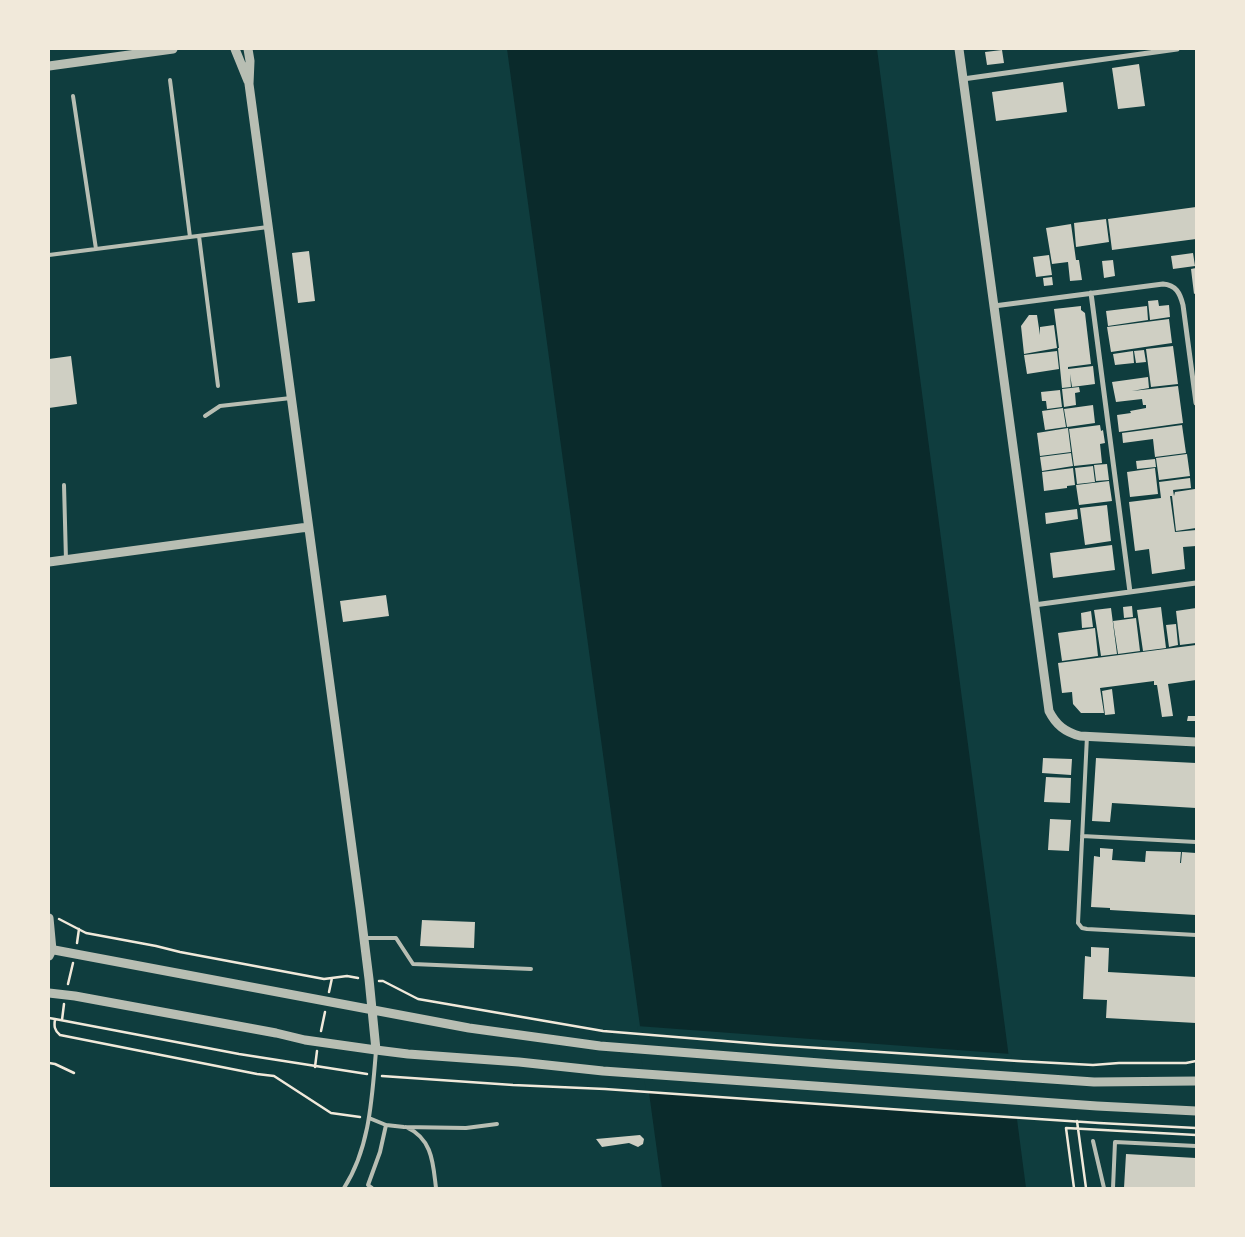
<!DOCTYPE html>
<html>
<head>
<meta charset="utf-8">
<style>
	body { margin:0 }
	#map { position:relative; width:1245px; height:1237px; overflow:hidden; background:#0f3d3e; font-family:Commissioner,sans-serif }
	canvas { display:block }
	.frame { position:absolute; inset:0; border:50px solid #f1e9da; pointer-events:none }
</style>
</head>
<body>
<div id="map">
<canvas width="1245" height="1237"></canvas>
<div class="frame"></div>
</div>
<script>
const c = document.querySelector('canvas').getContext('2d');
c.lineJoin = 'round';
function fillPath(path, color) { c.fillStyle = color; c.fill(path, 'evenodd'); }
function stroke(path, color, width, dash) { c.strokeStyle = color; c.lineWidth = width; c.lineCap = dash ? 'butt' : 'round'; c.setLineDash(dash || []); c.stroke(path); }
const water = new Path2D(`
	M507 49H877L1026 1188H662Z`);
const pier = new Path2D(`
	M637 1026 1011 1054 1020 1119 646 1092Z`);
const building = new Path2D(`
	M1002 50 1004 63 987 65 985 52Z
	M1139 64 1145 106 1118 109 1112 68Z
	M1063 82 1067 112 996 121 992 92Z
	M1196 207V239L1112 250 1108 219Z
	M1106 219 1109 242 1076 247 1074 223Z
	M1071 224 1076 260H1079L1082 280 1070 281 1068 262 1052 264 1046 228Z
	M309 251 315 301 298 303 292 253Z
	M1193 253 1195 266 1173 269 1171 256Z
	M1049 255 1052 275 1036 277 1033 257Z
	M1113 260 1115 276 1104 278 1102 261Z
	M1196 268V293L1194 294 1191 269Z
	M1052 277 1053 285 1044 286 1043 278Z
	M1158 300 1159 306 1169 305 1170 317 1150 320 1148 301Z
	M1081 306V310L1085 313 1091 364 1068 367V369L1093 366 1095 384 1072 387 1070 374 1071 387 1062 388 1058 348H1059L1054 309Z
	M1147 306 1148 320 1108 326 1106 311Z
	M1029 315H1037L1040 335V327L1054 325 1057 348 1024 354 1021 326Z
	M1169 319 1172 343 1111 352 1107 327Z
	M1173 346 1178 384 1151 387 1146 349Z
	M1144 350 1146 362 1136 363 1134 351Z
	M1057 351 1059 369 1027 374 1024 355Z
	M1133 351 1134 363 1115 365 1113 354Z
	M71 356 77 404 49 408V359Z
	M1148 377 1149 388 1132 391 1178 386 1183 423 1119 432 1117 415 1131 413 1130 411 1146 408V405H1143L1142 399 1116 402 1112 382Z
	M1079 387 1080 392 1075 393 1076 405 1064 407 1062 389Z
	M1060 390 1062 407 1047 409 1046 401H1042L1041 392Z
	M1093 405 1095 423 1067 427 1064 409Z
	M1063 408 1066 427 1045 430 1042 411Z
	M1100 425 1101 431 1103 430 1105 443 1100 444 1102 463 1074 466 1069 429Z
	M1182 425 1186 453 1155 457 1153 439 1123 443 1122 433Z
	M1068 428 1071 452 1040 456 1037 433Z
	M1071 453 1073 466 1042 471 1040 457Z
	M1187 454 1190 476 1159 480 1156 458Z
	M1155 459 1156 467 1137 469 1136 461Z
	M1107 464 1109 480 1096 481 1094 465Z
	M1093 466 1095 482 1077 484 1075 468Z
	M1073 468 1075 485 1067 486V488L1044 491 1042 472Z
	M1155 468 1158 494 1130 497 1127 472Z
	M1190 478 1191 488 1173 490 1174 496 1175 492 1195 489 1196 528 1176 531 1172 496H1170L1175 532 1196 530V546L1183 547 1185 569 1152 574 1149 549 1135 551 1129 502 1161 498 1159 482Z
	M1109 481 1112 501 1079 505 1076 485Z
	M1107 505 1111 541 1085 545 1080 508Z
	M1077 509 1078 519 1046 524 1045 513Z
	M1112 545 1115 570 1053 578 1050 553Z
	M386 595 389 616 343 622 340 601Z
	M1132 606 1133 617 1124 618 1123 607Z
	M1161 607 1166 648 1143 651 1137 610Z
	M1111 608 1117 654 1101 656 1094 610Z
	M1196 608V643L1180 645 1176 611Z
	M1091 611 1093 627 1082 628 1081 613Z
	M1136 618 1140 651 1118 654 1113 621Z
	M1176 624 1178 645 1169 647 1166 625Z
	M1095 628 1098 656 1062 661 1058 633Z
	M1196 645V680L1168 684 1173 716 1162 717 1157 685H1154V681L1100 688 1104 713H1081L1073 704 1072 692 1062 693 1058 663Z
	M1112 689 1115 714 1105 715 1102 691Z
	M1188 716H1196V721H1187Z
	M1043 758 1072 759 1071 775 1042 773Z
	M1096 758 1196 763V808L1112 803 1110 822 1092 821Z
	M1046 777 1071 778 1070 803 1044 802Z
	M1050 819 1071 820 1069 851 1048 850Z
	M1100 848 1113 849 1112 860 1145 862 1146 851 1181 852 1180 863H1181L1182 852 1196 853V915L1110 910V908L1091 907 1094 856 1100 857Z
	M422 920 475 922 474 948 420 946Z
	M1091 947 1109 948 1108 972 1196 977V1023L1106 1018 1107 1000 1083 999 1085 956 1091 957Z
	M640 1135 644 1139 643 1144 638 1147 629 1143 602 1147 596 1139Z
	M1126 1154 1196 1158V1188H1124Z`);
const path = new Path2D(`
	M59 919 86 933 156 946 180 952 324 979 347 976 358 978
	M77 943 79 929
	M379 981H383L418 999 603 1031 773 1045 1018 1061 1093 1065 1119 1063H1186L1196 1061
	M68 984 73 963
	M329 992 332 978
	M49 1018 55 1019C54 1026 54 1030 60 1035L257 1074 274 1076 331 1113 360 1117
	M55 1019 239 1054 367 1074
	M62 1020 64 1004
	M321 1031 325 1012
	M49 1063 55 1064 74 1073
	M315 1067 317 1051
	M382 1076 513 1085 605 1089 947 1113 1099 1123 1196 1128
	M1077 1121 1086 1188
	M1074 1188 1066 1128 1196 1135`);
const service = new Path2D(`
	M170 80 190 237
	M73 96 96 249
	M199 236 218 386
	M49 255 268 227
	M205 416 220 406 291 398
	M64 485 66 560
	M1087 736 1078 923 1082 928 1087 929 1196 935
	M1082 836 1196 842
	M364 938H396L413 964 531 969
	M369 1118 386 1125 404 1127 466 1128 497 1124
	M406 1127C433 1139 433 1164 436 1188
	M1093 1141 1104 1188
	M344 1188C370 1148 372 1097 376 1051
	M372 1188 368 1185 380 1152 386 1125
	M1113 1188 1115 1142 1196 1146`);
const minor = new Path2D(`
	M963 79 1177 49
	M1091 293 1130 592
	M994 306 1163 284C1176 285 1180 293 1183 305L1196 403
	M1034 605 1196 583`);
const tertiary = new Path2D(`
	M235 49 248 81
	M248 49 250 61 249 84 360 907 369 979 376 1050
	M959 49 1049 711C1056 725 1065 732 1080 736L1196 742
	M49 66 173 49
	M49 562 308 527
	M49 918 52 950 49 956
	M49 949 469 1028 600 1046 833 1064 1094 1082 1196 1081
	M49 993 75 996 276 1033 305 1040 376 1050 408 1054 519 1062 603 1071 1097 1106 1196 1111`);
fillPath(water, '#0a2a2b');
fillPath(pier, '#0f3d3e');
fillPath(building, '#cfcfc3');
stroke(path, '#f1e9da', 2.5);
stroke(service, '#b8beb3', 4);
stroke(minor, '#b8beb3', 5);
stroke(tertiary, '#b8beb3', 9);
</script>
</body>
</html>
